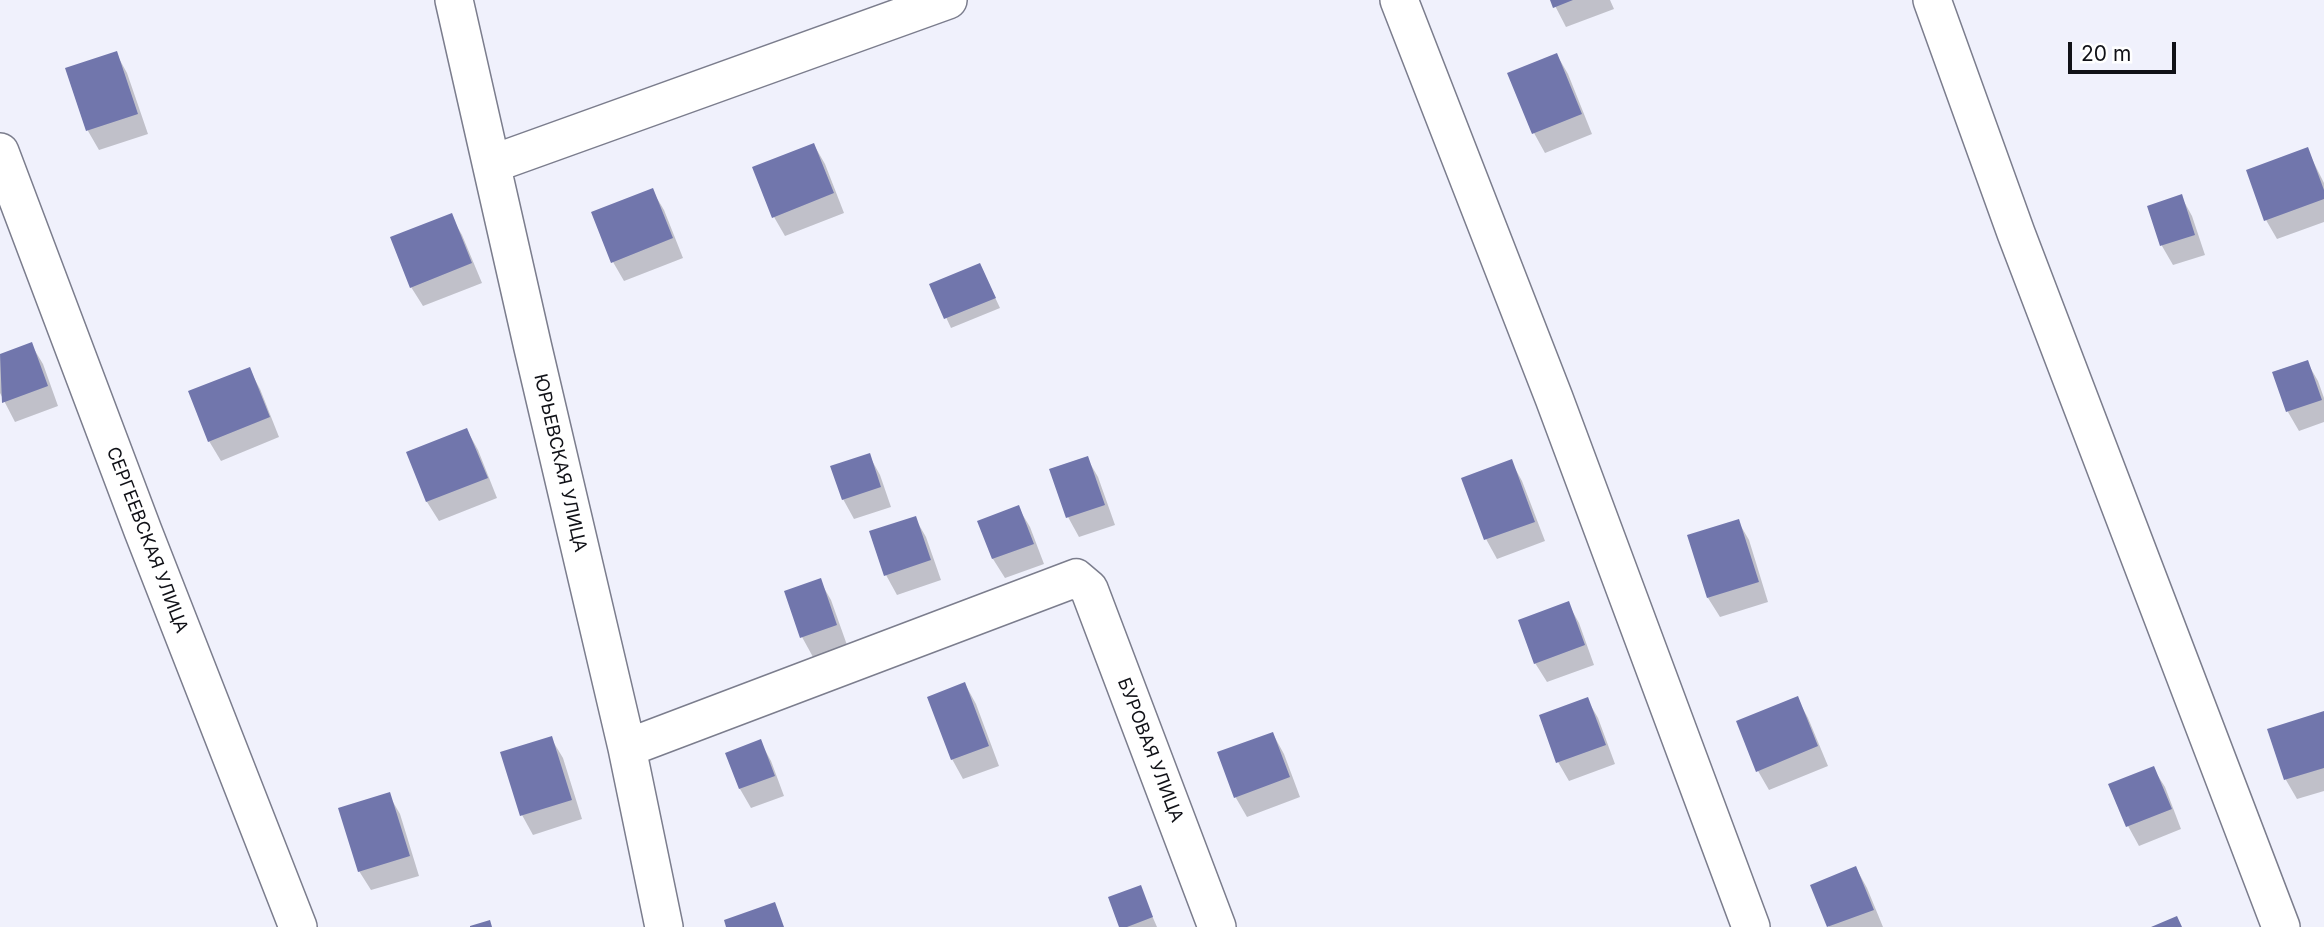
<!DOCTYPE html>
<html>
<head>
<meta charset="utf-8">
<style>
	body { margin:0 }
	#map { position:relative; width:2324px; height:927px; overflow:hidden; background:#f0f1fc; font-family:Inter,sans-serif }
	canvas { display:block }
	.scale { position:absolute; left:2068px; top:42px; width:108px; height:32px; box-sizing:border-box; border:4px solid #101117; border-top:0; padding-left:9px; font-size:21px; line-height:24px; white-space:nowrap; color:#101117; -webkit-text-stroke:5px #fff; paint-order:stroke }
</style>
</head>
<body>
<div id="map">
<canvas width="2324" height="927"></canvas>
<div class="scale">20 m</div>
</div>
<script>
const c = document.querySelector('canvas').getContext('2d');
c.lineJoin = 'round';
function fillPath(path, color) { c.fillStyle = color; c.fill(path, 'evenodd'); }
function stroke(path, color, width, dash) { c.strokeStyle = color; c.lineWidth = width; c.lineCap = dash ? 'butt' : 'round'; c.setLineDash(dash || []); c.stroke(path); }
function drawText(font, color, halo, rows, align = 'center') {
  c.font = font + ' Inter,sans-serif'; c.lineWidth = 5; c.setLineDash([]); c.textBaseline = 'middle'; c.strokeStyle = halo; c.fillStyle = color; for (const [text, x, y, turn = 0] of rows) {
    c.save(); c.translate(x, y); c.rotate((+turn || 0) * Math.PI / 180); c.textAlign = isNaN(turn) ? turn : align; if (halo) c.strokeText(text, 0, 0); c.fillText(text, 0, 0); c.restore();
  }
}
const shadow = new Path2D(`
	M1552 0H1610L1614 9 1566 27Z
	M116 53 127 73 148 134 99 150 88 131 68 69Z
	M1557 55 1568 74 1592 134 1545 153 1534 133 1510 74Z
	M814 145 825 164 844 213 785 236 774 217Z
	M2307 149 2324 183V222L2277 239 2266 220Z
	M652 190 664 210 683 258 624 281 613 262Z
	M2181 196 2192 216 2205 255 2173 265 2162 246 2149 207Z
	M451 216 462 235 482 283 423 306 411 287Z
	M980 265 1000 308 951 328 931 285Z
	M31 344 43 364 58 406 15 422 0 393V356Z
	M2307 362 2318 381 2324 398V422L2299 431 2288 412 2275 373Z
	M249 369 260 389 279 437 221 461 209 441Z
	M467 430 478 450 497 498 439 521 427 502 408 453Z
	M869 455 880 475 891 507 854 519 843 499Z
	M1087 458 1098 477 1115 525 1079 537 1068 517Z
	M1511 461 1522 481 1545 541 1497 559 1486 539Z
	M1018 507 1030 527 1044 564 1005 578 993 559 979 522Z
	M915 518 926 537 941 580 897 595 886 575Z
	M1738 521 1749 540 1768 602 1720 617 1708 598Z
	M820 581 831 600 847 645 813 657 802 637Z
	M1568 603 1579 623 1594 665 1547 682 1535 663Z
	M965 684 976 704 999 766 963 779 952 759Z
	M1797 698 1808 718 1828 766 1769 790 1758 771Z
	M1587 699 1598 718 1615 764 1569 781 1558 762Z
	M2324 712V791L2297 799 2286 780 2269 730Z
	M1273 734 1284 754 1300 797 1247 817 1236 798 1220 753Z
	M551 738 563 758 582 819 533 835 522 815Z
	M760 741 771 761 784 796 751 808 740 789 727 754Z
	M2153 768 2165 787 2181 829 2139 846 2128 826 2111 785Z
	M389 795 400 814 419 876 371 890 359 871Z
	M1856 868 1867 888 1883 927H1829L1813 886Z
	M1140 888 1157 927H1121Z`);
const building = new Path2D(`
	M1550 0H1573L1553 8Z
	M117 51 138 114 86 131 65 68Z
	M1557 53 1582 114 1532 134 1507 73Z
	M814 143 834 193 772 218 752 167Z
	M2308 147 2324 190V199L2264 221 2246 170Z
	M653 188 673 238 611 263 591 212Z
	M2182 194 2195 235 2160 246 2147 206Z
	M452 213 472 263 410 288 390 237Z
	M980 263 996 298 944 319 929 284Z
	M32 342 48 386 2 403 0 354Z
	M2308 360 2322 400 2286 412 2272 372Z
	M250 367 270 417 208 442 188 391Z
	M467 428 488 478 426 502 406 452Z
	M870 453 881 487 842 500 830 466Z
	M1088 456 1105 505 1066 518 1049 469Z
	M1512 459 1535 522 1484 540 1461 478Z
	M1019 505 1034 544 992 559 977 521Z
	M916 516 931 560 884 576 869 531Z
	M1739 519 1759 582 1707 598 1687 535Z
	M821 578 837 625 800 638 784 591Z
	M1569 601 1585 645 1534 664 1518 620Z
	M965 682 989 746 951 760 927 697Z
	M1798 696 1818 746 1756 772 1736 721Z
	M1588 697 1606 745 1556 763 1539 715Z
	M2324 711V768L2284 780 2267 729Z
	M1273 732 1290 777 1234 798 1217 752Z
	M552 736 572 800 520 816 500 752Z
	M761 739 775 776 739 789 725 753Z
	M2154 766 2172 809 2126 827 2108 784Z
	M390 792 410 856 358 872 338 808Z
	M1856 866 1874 910 1827 927 1810 885Z
	M1141 885 1153 917 1127 927H1119L1108 897Z
	M775 902 784 927H726L724 920Z
	M2177 916 2182 927H2151Z
	M490 920 492 927H470V926Z`);
const minor = new Path2D(`
	M454 0 533 348 627 748 664 927
	M1399 0 1554 398 1751 927
	M1932 0 2016 233 2281 927
	M0 152 143 531 298 927
	M492 164 948 0
	M627 748 1076 578 1089 589 1217 927`);
const streetNames = [
	["ЮРЬЕВСКАЯ УЛИЦА",560,463,77],
	["СЕРГЕЕВСКАЯ УЛИЦА",147,540,69],
	["БУРОВАЯ УЛИЦА",1150,750,69]
];
fillPath(shadow, '#0003');
fillPath(building, '#7176ac');
stroke(minor, '#7b7d8d', 40);
stroke(minor, '#fff', 37);
drawText('18px', '#101117', '#fff', streetNames);
</script>
</body>
</html>
